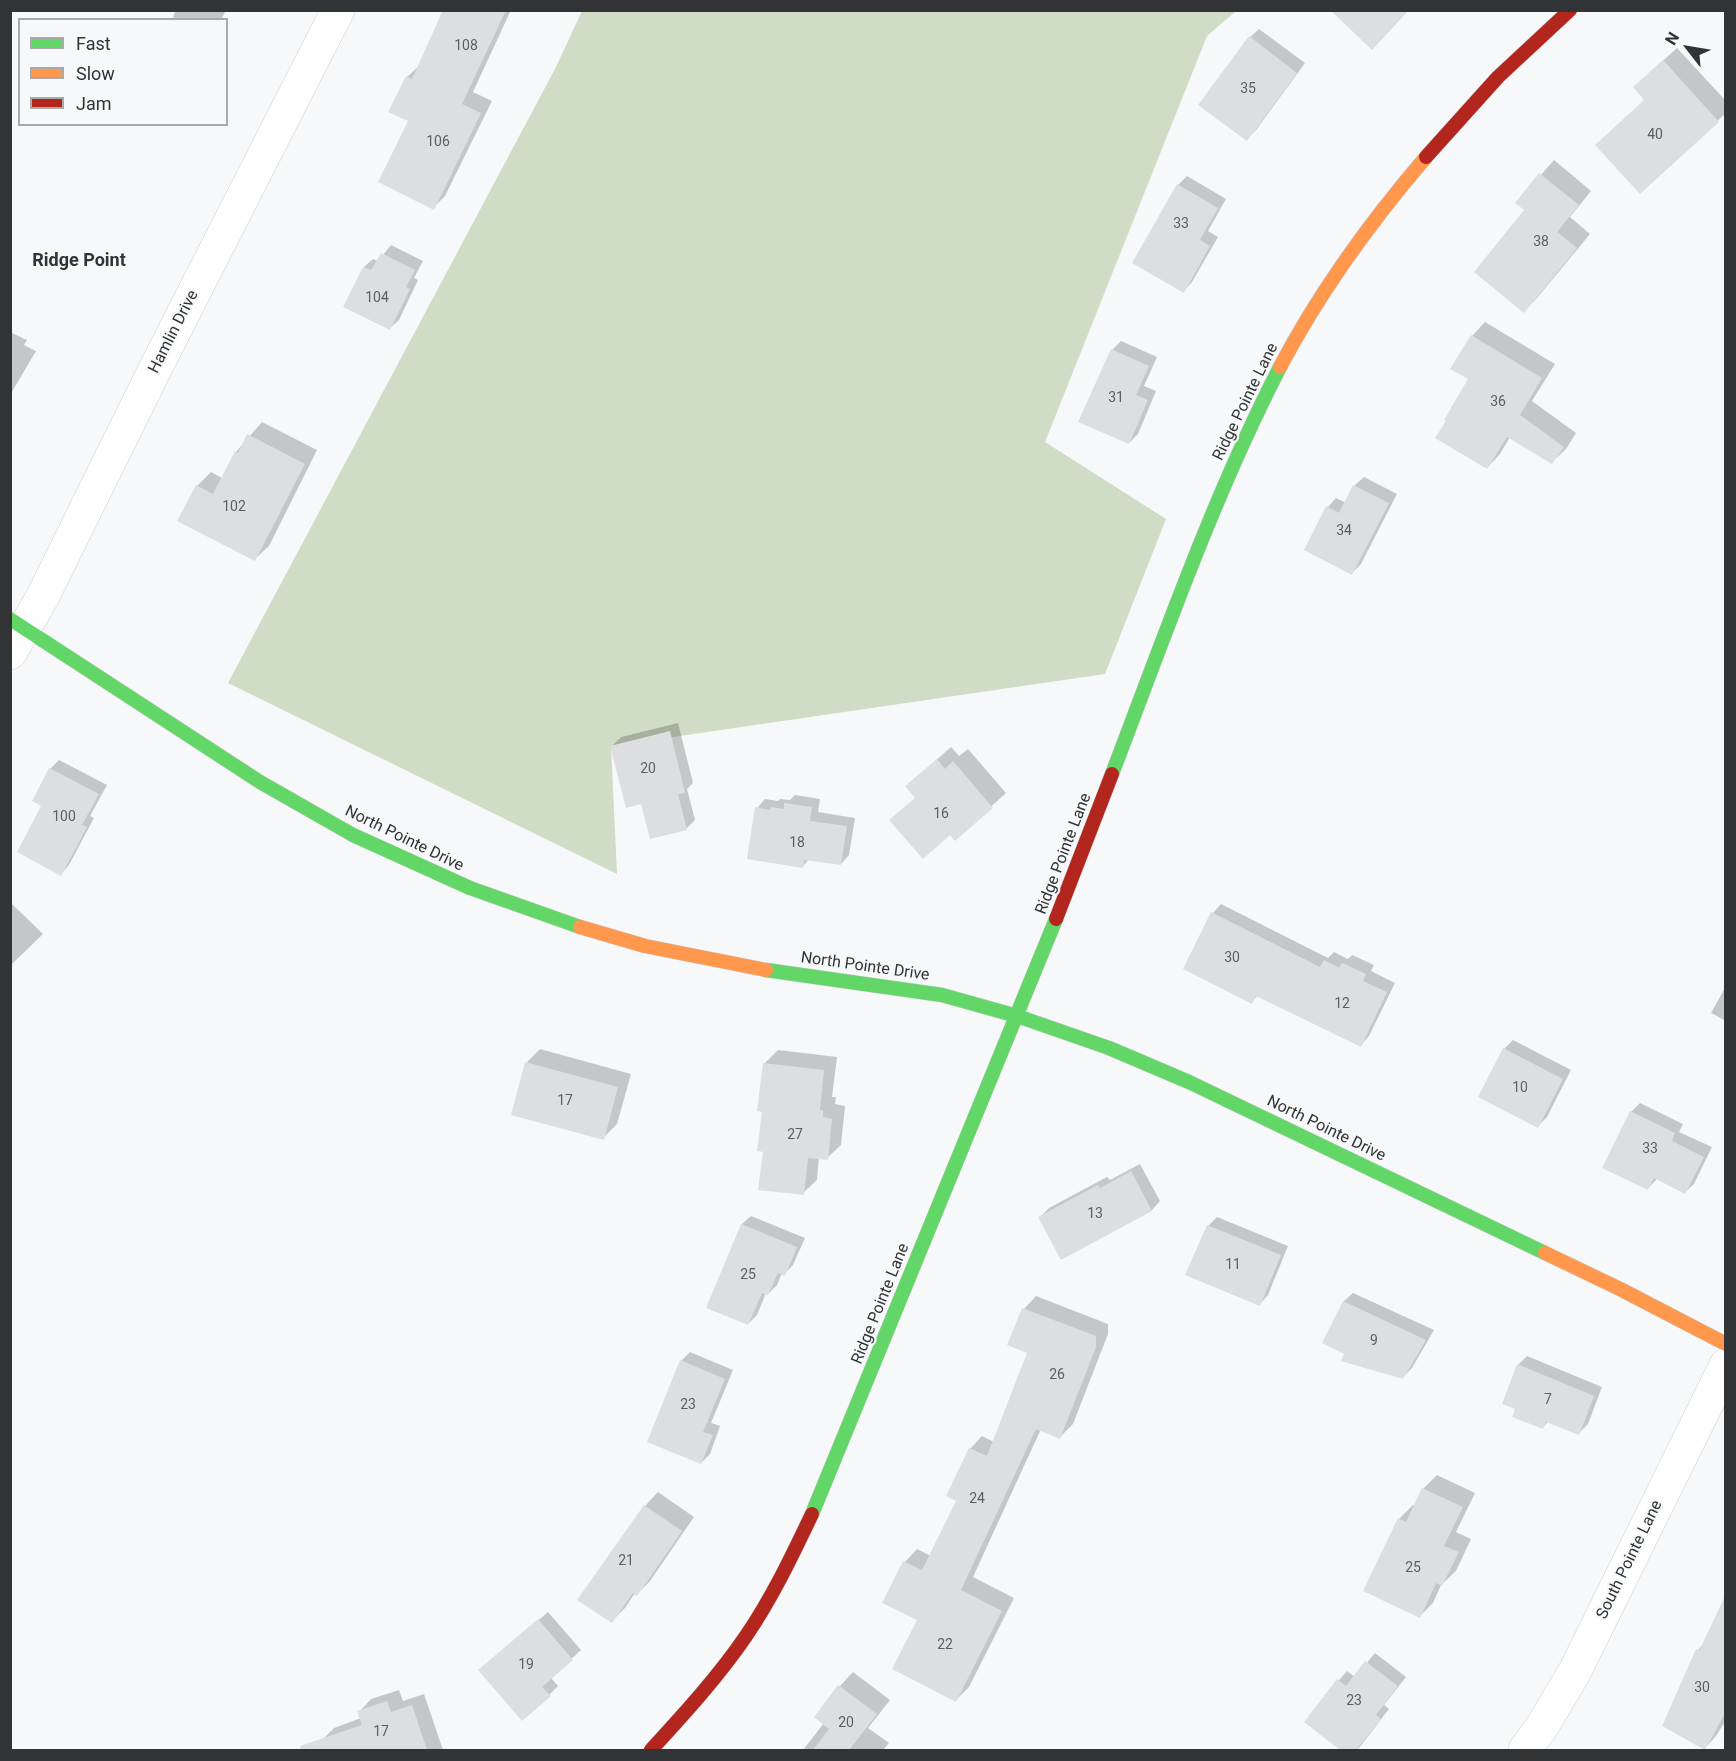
<!DOCTYPE html>
<html>
<head>
<meta charset="utf-8">
<style>
	body { margin:0 }
	#map { position:relative; width:1736px; height:1761px; overflow:hidden; background:#f7f8f9; font-family:Roboto,sans-serif }
	canvas { display:block }
	.frame { position:absolute; inset:0; border:12px solid #323334; pointer-events:none }
	.legend { position:absolute; left:18px; top:18px; width:210px; height:108px; box-sizing:border-box; background:#f6f8fa; border:2px solid #a8a9ab; margin:0; padding:8px 10px; list-style:none; font-size:18px; color:#323334 }
	.legend li { display:flex; align-items:center; gap:12px; height:30px }
	.legend b { width:30px; border:2px solid #a8a9ab }
	.north { position:absolute; left:1658px; top:18px; width:60px; height:60px; -webkit-text-stroke:4px #f6f8fa; paint-order:stroke; rotate:301deg; font-size:16px; font-weight:700; line-height:24px; text-align:center; color:#323334 }
	.north::after { content:''; display:block; margin:auto; width:21px; height:27px; background:#323334; clip-path:polygon(50% 0,100% 100%,50% 72%,0 100%) }
</style>
</head>
<body>
<div id="map">
<canvas width="1736" height="1761"></canvas>
<div class="frame"></div>
<ul class="legend">
<li><b style="height:8px;background:#63d668"></b>Fast</li>
<li><b style="height:8px;background:#ff974d"></b>Slow</li>
<li><b style="height:8px;background:#b3261e"></b>Jam</li>
</ul>
<div class="north">N</div>
</div>
<script>
const c = document.querySelector('canvas').getContext('2d');
c.lineJoin = 'round';
function fillPath(path, color) { c.fillStyle = color; c.fill(path, 'evenodd'); }
function stroke(path, color, width, dash) { c.strokeStyle = color; c.lineWidth = width; c.lineCap = dash ? 'butt' : 'round'; c.setLineDash(dash || []); c.stroke(path); }
function drawText(font, color, halo, rows, align = 'center') {
  c.font = font + ' Roboto,sans-serif'; c.lineWidth = 4.5; c.setLineDash([]); c.textBaseline = 'middle'; c.strokeStyle = halo; c.fillStyle = color; for (const [text, x, y, turn = 0] of rows) {
    c.save(); c.translate(x, y); c.rotate((+turn || 0) * Math.PI / 180); c.textAlign = isNaN(turn) ? turn : align; if (halo) c.strokeText(text, 0, 0); c.fillText(text, 0, 0); c.restore();
  }
}
const forest = new Path2D(`
	M582 11H1236L1207 36 1045 442 1166 519 1105 674 611 746 617 874 228 683 556 67Z`);
const shadow = new Path2D(`
	M176 10H226L221 20H179L173 17Z
	M445 10H511L473 92 492 101 445 196 433 208 410 120 407 77 420 65Z
	M1259 29 1305 63 1256 130 1247 139 1250 37Z
	M1677 48 1726 101V113L1640 192 1648 74Z
	M1554 160 1591 191 1570 217 1590 234 1537 298 1524 311 1526 210 1517 202Z
	M1187 176 1226 199 1208 231 1218 237 1192 282 1184 291 1178 185Z
	M391 245 423 261 414 278 418 280 399 320 390 328 364 267 373 259 378 261Z
	M1485 322 1555 364 1532 401 1576 433 1566 449 1552 462 1510 437 1500 454 1487 468 1448 420 1470 379 1472 336Z
	M10 332 27 340 24 345 36 351 10 395Z
	M1121 341 1157 357 1144 386 1156 391 1138 434 1129 443 1112 350Z
	M262 422 317 450 269 546 255 559 197 486 211 472 222 478 236 452Z
	M1364 477 1397 494 1361 564 1352 573 1328 507 1336 498 1346 503 1355 485Z
	M678 723 693 783 687 789 695 820 686 829 642 802 612 746 621 737Z
	M951 747 959 756 968 749 1006 793 955 839 951 833 905 807 917 797 907 786Z
	M59 760 107 785 90 816 94 818 69 865 61 874 43 806 50 769Z
	M795 795 820 799 818 812 855 818 849 855 841 864 809 859 803 866 757 808 765 799 778 801 780 799 790 800Z
	M10 902 43 934 10 966Z
	M1221 904 1328 958 1334 952 1348 959 1352 955 1374 965 1371 971 1395 983 1369 1036 1361 1045 1258 995 1252 1002 1213 913Z
	M1726 986V1021L1711 1013Z
	M1513 1040 1571 1070 1547 1117 1538 1126 1504 1049Z
	M540 1049 631 1074 617 1124 603 1138 527 1062Z
	M778 1050 837 1057 832 1097H836L835 1104 845 1106 841 1145 827 1158 819 1157 817 1180 803 1193 764 1150V1064Z
	M1640 1103 1683 1124 1679 1132 1712 1147 1694 1184 1685 1192 1657 1179 1648 1188 1631 1112Z
	M1140 1164 1160 1201 1152 1210 1040 1217 1049 1208 1107 1177 1110 1180Z
	M751 1216 805 1238 793 1265 784 1274 782 1273 777 1285 768 1294 766 1293 757 1315 748 1324 742 1224Z
	M1217 1217 1288 1246 1268 1295 1260 1304 1208 1226Z
	M1353 1293 1434 1330 1412 1368 1403 1377 1346 1354 1344 1301Z
	M1036 1296 1108 1324V1334L1073 1424 1060 1437 1041 1429 973 1577 1014 1598 969 1687 956 1700 919 1619 884 1602 905 1562 917 1549 931 1556 958 1501 970 1449 982 1436 994 1442 1029 1352 1009 1344 1024 1309Z
	M690 1352 733 1370 711 1423 720 1426 710 1454 701 1463 681 1361Z
	M1527 1356 1602 1387 1588 1424 1579 1433 1548 1422 1543 1427 1517 1408 1518 1365Z
	M1437 1475 1475 1493 1456 1532 1471 1539 1456 1571 1441 1585 1433 1603 1420 1616 1399 1519 1413 1505 1415 1506 1423 1489Z
	M658 1492 694 1517 650 1581 637 1594 635 1593 625 1608 612 1621 645 1506Z
	M1726 1600V1720L1716 1736 1705 1748 1698 1650 1704 1643Z
	M548 1612 581 1650 551 1678 558 1686 549 1695 489 1662Z
	M1375 1653 1406 1677 1384 1705 1389 1709 1359 1748 1356 1750H1342L1306 1722 1339 1680 1347 1671 1355 1677Z
	M853 1672 890 1700 868 1728 889 1743 883 1750H803L824 1723 816 1716 840 1686Z
	M399 1690 403 1701 424 1694 443 1750H301L323 1743 322 1740 334 1728 361 1718 359 1712 371 1699Z`);
const building = new Path2D(`
	M443 10H506L462 104 481 113 434 210 378 182 408 121 388 112 406 76 412 79Z
	M1330 10H1409L1372 50Z
	M1249 36 1297 73 1247 141 1198 105Z
	M1663 60 1719 122 1640 194 1595 145 1644 100 1633 87Z
	M1539 173 1579 205 1557 232 1577 248 1524 313 1474 272 1524 210 1515 203Z
	M1177 184 1218 208 1200 240 1210 246 1184 293 1132 263Z
	M381 253 415 270 406 287 410 289 390 330 343 307 363 267 371 270Z
	M1471 335 1542 378 1520 415 1564 447 1552 464 1507 437 1487 469 1435 438 1446 421 1444 420 1468 379 1450 369Z
	M1111 349 1149 366 1136 395 1148 400 1129 444 1078 422Z
	M247 434 305 464 255 561 177 521 196 485 213 494 235 451 238 453Z
	M1353 485 1389 503 1352 575 1304 550 1326 506 1339 513Z
	M670 731 685 793 678 794 687 830 650 839 641 804 626 808 610 746Z
	M937 759 945 769 953 761 993 808 955 841 950 835 923 859 889 820 915 798 905 786Z
	M49 768 99 794 82 825 87 827 61 876 17 852 41 806 32 801Z
	M784 803 812 807 810 821 847 826 841 865 804 860 803 868 747 859 755 807 770 810V807L784 809Z
	M1211 912 1320 967 1324 960 1339 968 1342 963 1366 974 1363 981 1387 992 1361 1047 1256 996 1252 1004 1183 969Z
	M1503 1048 1563 1079 1538 1128 1478 1097Z
	M525 1062 618 1087 604 1140 511 1115Z
	M763 1063 824 1070 820 1110H823V1117L832 1119 828 1160 808 1158 804 1195 758 1190 763 1152 757 1151 762 1112 757 1111Z
	M1630 1111 1675 1133 1672 1141 1704 1157 1685 1194 1654 1178 1648 1190 1602 1168Z
	M1131 1171 1152 1211 1061 1260 1038 1217 1098 1185 1100 1188Z
	M741 1224 797 1247 785 1276 778 1273 768 1295 762 1293 748 1325 706 1308Z
	M1207 1225 1281 1255 1260 1306 1185 1275Z
	M1343 1301 1426 1340 1403 1379 1341 1361 1344 1354 1322 1343Z
	M1022 1308 1096 1336V1347L1060 1439 1036 1429 961 1590 1002 1611 956 1702 892 1669 917 1620 882 1603 903 1561 922 1570 956 1501 946 1496 969 1448 987 1456 1027 1353 1007 1345Z
	M680 1360 725 1379 703 1432 713 1435 701 1464 647 1442Z
	M1517 1364 1594 1396 1579 1435 1546 1422 1543 1429 1512 1417 1515 1409 1502 1404Z
	M1422 1488 1463 1507 1444 1546 1459 1552 1442 1586 1436 1583 1420 1618 1363 1591 1398 1518 1406 1522Z
	M644 1505 682 1531 637 1596 633 1593 612 1623 577 1600Z
	M1725 1596V1713L1705 1750 1662 1726 1696 1649 1699 1651Z
	M538 1619 573 1660 542 1687 551 1696 522 1721 478 1670Z
	M1365 1661 1398 1686 1376 1715 1381 1719 1356 1750H1340L1304 1722 1337 1679 1346 1686Z
	M838 1685 877 1714 849 1750H813L829 1729 814 1717Z
	M387 1701 391 1712 412 1705 427 1750H301L300 1746 362 1725 357 1711Z`);
const street = new Path2D(`
	M10 653 42 598 154 371 338 10
	M1525 1750 1543 1725 1575 1671 1726 1365`);
const fast = new Path2D(`
	M10 619 260 782 353 835 470 888 580 927
	M1112 774C1164 638 1213 497 1280 367
	M766 970 942 995 1017 1016 1109 1048 1189 1082 1545 1253
	M812 1514 1056 919`);
const slow = new Path2D(`
	M1280 367C1319 293 1372 220 1426 157
	M580 927 645 946 766 970
	M1545 1253 1620 1289 1726 1344`);
const jam = new Path2D(`
	M1426 157 1498 77 1570 10
	M1056 919 1112 774
	M651 1750C684 1714 718 1677 746 1636 772 1598 792 1556 812 1514`);
const numberNames = [
	["108",466,46],
	["35",1248,89],
	["40",1655,135],
	["106",438,142],
	["33",1181,224],
	["38",1541,242],
	["104",377,298],
	["31",1116,398],
	["36",1498,402],
	["102",234,507],
	["34",1344,531],
	["20",648,769],
	["16",941,814],
	["100",64,817],
	["18",797,843],
	["30",1232,958],
	["12",1342,1004],
	["10",1520,1088],
	["17",565,1101],
	["27",795,1135],
	["33",1650,1149],
	["13",1095,1214],
	["11",1233,1265],
	["25",748,1275],
	["9",1374,1341],
	["26",1057,1375],
	["7",1548,1400],
	["23",688,1405],
	["24",977,1499],
	["21",626,1561],
	["25",1413,1568],
	["22",945,1645],
	["19",526,1665],
	["30",1702,1688],
	["23",1354,1701],
	["20",846,1723],
	["17",381,1732]
];
const streetNames = [
	["Hamlin Drive",174,332,-63],
	["Ridge Pointe Lane",1246,402,-64],
	["North Pointe Drive",404,839,26],
	["Ridge Pointe Lane",1064,854,-69],
	["North Pointe Drive",865,967,8],
	["North Pointe Drive",1326,1129,26],
	["Ridge Pointe Lane",881,1304,-68],
	["South Pointe Lane",1630,1560,-64]
];
const neighbourhoodNames = [
	["Ridge Point",79,261]
];
fillPath(forest, '#cfdcc6');
fillPath(shadow, '#0003');
fillPath(building, '#dddedf');
stroke(street, '#cecfd0', 34);
stroke(fast, '#cecfd0', 15);
stroke(slow, '#cecfd0', 15);
stroke(jam, '#cecfd0', 15);
stroke(street, '#fefefe', 33);
stroke(fast, '#63d668', 14);
stroke(slow, '#ff974d', 14);
stroke(jam, '#b3261e', 14);
drawText('14px', '#5d5e5f', null, numberNames);
drawText('16px', '#323334', '#f6f8fa', streetNames);
drawText('bold 18px', '#323334', '#f6f8fa', neighbourhoodNames);
</script>
</body>
</html>
